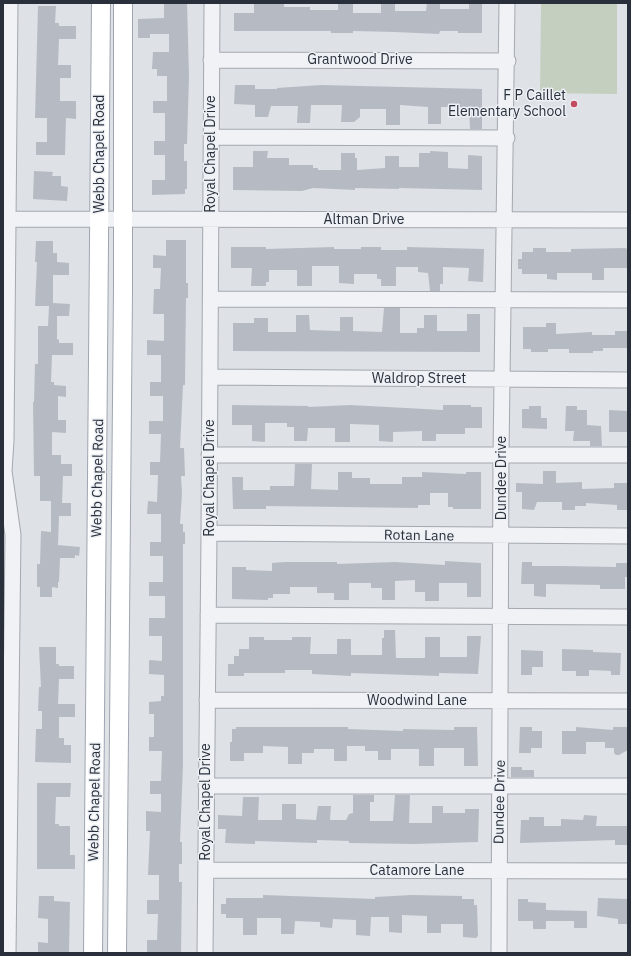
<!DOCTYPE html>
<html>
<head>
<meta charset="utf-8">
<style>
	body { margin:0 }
	#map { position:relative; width:631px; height:956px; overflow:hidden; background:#dee1e6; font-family:"IBM Plex Sans",sans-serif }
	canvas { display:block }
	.frame { position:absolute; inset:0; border:4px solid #29303c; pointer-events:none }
</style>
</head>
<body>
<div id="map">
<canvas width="631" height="956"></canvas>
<div class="frame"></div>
</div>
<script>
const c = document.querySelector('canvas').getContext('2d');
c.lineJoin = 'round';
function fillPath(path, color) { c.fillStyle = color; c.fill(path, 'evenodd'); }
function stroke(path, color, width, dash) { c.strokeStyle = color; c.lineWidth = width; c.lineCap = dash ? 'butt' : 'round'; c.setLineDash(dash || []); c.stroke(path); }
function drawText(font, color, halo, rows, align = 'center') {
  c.font = font + ' "IBM Plex Sans",sans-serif'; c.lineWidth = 3; c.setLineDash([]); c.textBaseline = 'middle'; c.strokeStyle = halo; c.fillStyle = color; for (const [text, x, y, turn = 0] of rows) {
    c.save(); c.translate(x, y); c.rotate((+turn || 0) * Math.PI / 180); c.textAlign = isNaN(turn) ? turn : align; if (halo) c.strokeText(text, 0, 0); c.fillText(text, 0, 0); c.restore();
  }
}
const green = new Path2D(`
	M541 3H617V94L540 93Z`);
const building = new Path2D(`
	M164 3H187L189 77 187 144H184V161H187V189H185V194L152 195V180H165V155H154V141H165V113H153V101H167V76H157V69H152L153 52H169V34H150V38H138V19L164 18Z
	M254 3H284V7H310V10H338V3H353V13H381V3H395V11H426L427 3H440V9H469V3H482V33H458V31H440L439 34 395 32 353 31V33H331V31H234V13H254Z
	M38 6H56L55 23H59V26H76V39H59L58 65H71V78H60V101H76V119L66 118 65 155H36V142H47V118H35Z
	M235 85H255V89H277V88L321 85 482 89V129H470L469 107H441V124H428V107L400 105V125H386V109H360V117L354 122H341L342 105H311L310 123H297L298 106H271L268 117H255V105L234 104Z
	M253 151H268L267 158H289V165H313V168H318V170H341V153H355V158H357V170L385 168V156H399V167H419V153H430V151L448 152V168L468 169V155L482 156V190L399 188V189L355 188V190L313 188 302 191 233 190V167H253Z
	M34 171 53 172 52 176H61V186L68 187 67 201 33 199Z
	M166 240H186V283H188V298H186L185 385H183L180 448H184L185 476H181L182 493 180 524H183V532H185V544H183V765L180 842H182V864H179V882H182L181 953H147V940H157L158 914H147V900H159V875H148L150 831H146V811L161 812V794H150V781H161L162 751H149V737H154V714H149V702L161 701V696H164V675L149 674V661L150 660 162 661V636H149V618H165V596H149V582H163V556H150V542H161V514H147L148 501 157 502 158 475H150V462H160L161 434H149V421H163V396H150V382H161V355H147V340L164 341V314H153L154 289H160L161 268H153V255L166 256Z
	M36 241H53V253H57V262L69 263V275H53V303L70 304 69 316H57V339L59 340V343H73V355H52L51 382H54V385L66 386V397L58 396V420H66V433L52 432V455H61V464H72V476H63L62 503H71V516H59L58 545 80 547 79 556 75 555V558H60L59 582H58V588L52 587V597H40V587H37V564H40L41 531 51 532V501H40V476H34L33 402H34L35 364H38V326H48L49 306H35L37 262H35Z
	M231 247H266V249L334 247V249H361V247H381V250H407V247L484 249 483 282 468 281 469 268 443 267V284H440V291H430L428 273 418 272V267H396V286H381V279H377V274H354V284L339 283V266H312V286H297V270H269V282H266V286H251L252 268H231Z
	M533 248H546V252H571V249L625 248 628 249V268H604V280H592V273H557V280L547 279V274H522V269H518V259H522V252H533Z
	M384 308H400V333H417V328H424V315H437V331H467V314H480V352L233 351V323H254V318H268V332H296V315H309L310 330 340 331V317H353V331L382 332Z
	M546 323H556V334L592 332V335H615V331H628V348H603V351H593V353H569V349H548V352H531V349H523V327H546Z
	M232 405 309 406 308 407 350 405 443 410V405H471V407H482V428H465V434H436V441H422V431L393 432V442L379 441V425L350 424V442H335V428H308L307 441H294V427H287V423H265V442L252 441V425H232Z
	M529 406H541V418H547V429L522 428V409H529Z
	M566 406H577V410H587V425L601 426 602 446H590V441H573L574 431H565Z
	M609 410 628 411V432H609Z
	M295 464H312L311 489 338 490V472H352V478H370V484H402V477H422V472L466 474V472H481V509H453V507H448V493H430V505H418V508L266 506V509H233L232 477H243V490H270V486H294Z
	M543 471H556V483L582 482V489L614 488V483H628V510H617V505L586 503V506H575V510H562V502H537L534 510 522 509V492H516V483L543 484Z
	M445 561 481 563V597H467V583H439V601H425V592H415V580L395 581V600H382V588H371V583H349V600H334V593H317V587H290V594H273V598H268V600L232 599V567H246V570L272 571V563L285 562H337V564L395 562 445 565Z
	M522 562H532V566H562L616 567V563H628V577H625V589H600V585L546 584V597L534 596V584H521Z
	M384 630H395L396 658H425V637H440V657H467V636H481L478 674 439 673V676L351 673V676L332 675 312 674V670H285V673H244V676H228V664H234V656H239V649H249V637H264V640H292V637H311L310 654H337V639H351V655H382V638H384Z
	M39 647H56V664H59V666H74V679H59L58 704H75V717H59V738H64V745H71V763L35 762 36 729H42V711H38L39 687H41Z
	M562 649 593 650V652L621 653 620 675H611V671L589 670V676H576V671H562Z
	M521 650 543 651V667H532V675H521Z
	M236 727H348V729L403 731V729L454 730V727H477L478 766H464V748H434V766H419V749H391V760H378V751H365V746H347V761H334V749H314V753H302V764H288V747L263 746V753H244V761H230V742H232V729H236Z
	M520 727H532V731H542V748H531V753H519Z
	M576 727 613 730V727H628V750L619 755H616L614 753V748H605V742H586V754H562V731H576Z
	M511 767H522V770H534V777H511Z
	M37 783H71L70 797H56L55 824H59V826H70V855H75V869H37Z
	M353 795H374V802H370V821H393L395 795H410L409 823H432V806H443V813H465V809H479L478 842 414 844 349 843V841L317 840V843L255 841V844L225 843 226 829H218V815L242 816 243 797H259L258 820H282V804H296V819L316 820 318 806H331L330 820H346L349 814 353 813Z
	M584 815 597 816 596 826H628V845H615V840L520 843 521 820H529V817H544V826H561V819L583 820Z
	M263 895 375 899V897L412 895 462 896V899H474V905H477L478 936 476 938 463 937V924H441V933H427V916L402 915V933L389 932V917H371L370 936 356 935V920L333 919 332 928 320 927V922L295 921 294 934H281V918H257V935H243V918H226V914H221V904H226V898H263Z
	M39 896H54V901L70 902 69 953H38V942L48 943V919L38 918Z
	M598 898 628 899V924H618V919L597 916Z
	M518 899H528V902L546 903V910L587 911V928H574V921H546V929H533V921H518Z`);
const minor = new Path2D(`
	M211 60 508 61
	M212 137 507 138
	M3 219 628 220
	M211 299 628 300
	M211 377 628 380
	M209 455H628
	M209 533 628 536
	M208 615 628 617
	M207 700 628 701
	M206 786H628
	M206 870 628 871
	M8 953 13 535 4 471 6 441 10 3
	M205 953 209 533 212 3
	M499 953 501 455 507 3`);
const major = new Path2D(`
	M93 953 101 3
	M117 953 123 290V3`);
const markers = [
	[574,104,4,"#c14d5f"]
];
const streetNames = [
	["Grantwood Drive",360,60],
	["Webb Chapel Road",100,154,-90],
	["Royal Chapel Drive",211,154,-90],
	["Altman Drive",364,220],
	["Waldrop Street",419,379],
	["Webb Chapel Road",98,478,-89],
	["Royal Chapel Drive",210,478,-90],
	["Dundee Drive",502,478,-90],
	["Rotan Lane",419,536,1],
	["Woodwind Lane",417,701],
	["Webb Chapel Road",95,802,-89],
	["Royal Chapel Drive",206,802,-90],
	["Dundee Drive",500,802,-89],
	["Catamore Lane",417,871]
];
const poiNames = [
	["F P Caillet",566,96],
	["Elementary School",566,112]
];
fillPath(green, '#c4cfc0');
fillPath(building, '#b6bbc3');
stroke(minor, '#a4a8b0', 17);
stroke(major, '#9fa6b1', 20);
stroke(minor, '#f0f2f5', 15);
stroke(major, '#fff', 18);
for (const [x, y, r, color] of markers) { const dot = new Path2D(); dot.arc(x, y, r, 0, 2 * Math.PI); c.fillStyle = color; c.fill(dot); stroke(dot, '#edf0f4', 1.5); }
drawText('14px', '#29303c', '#edf0f4', streetNames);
drawText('14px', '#29303c', '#edf0f4', poiNames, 'right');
</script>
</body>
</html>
